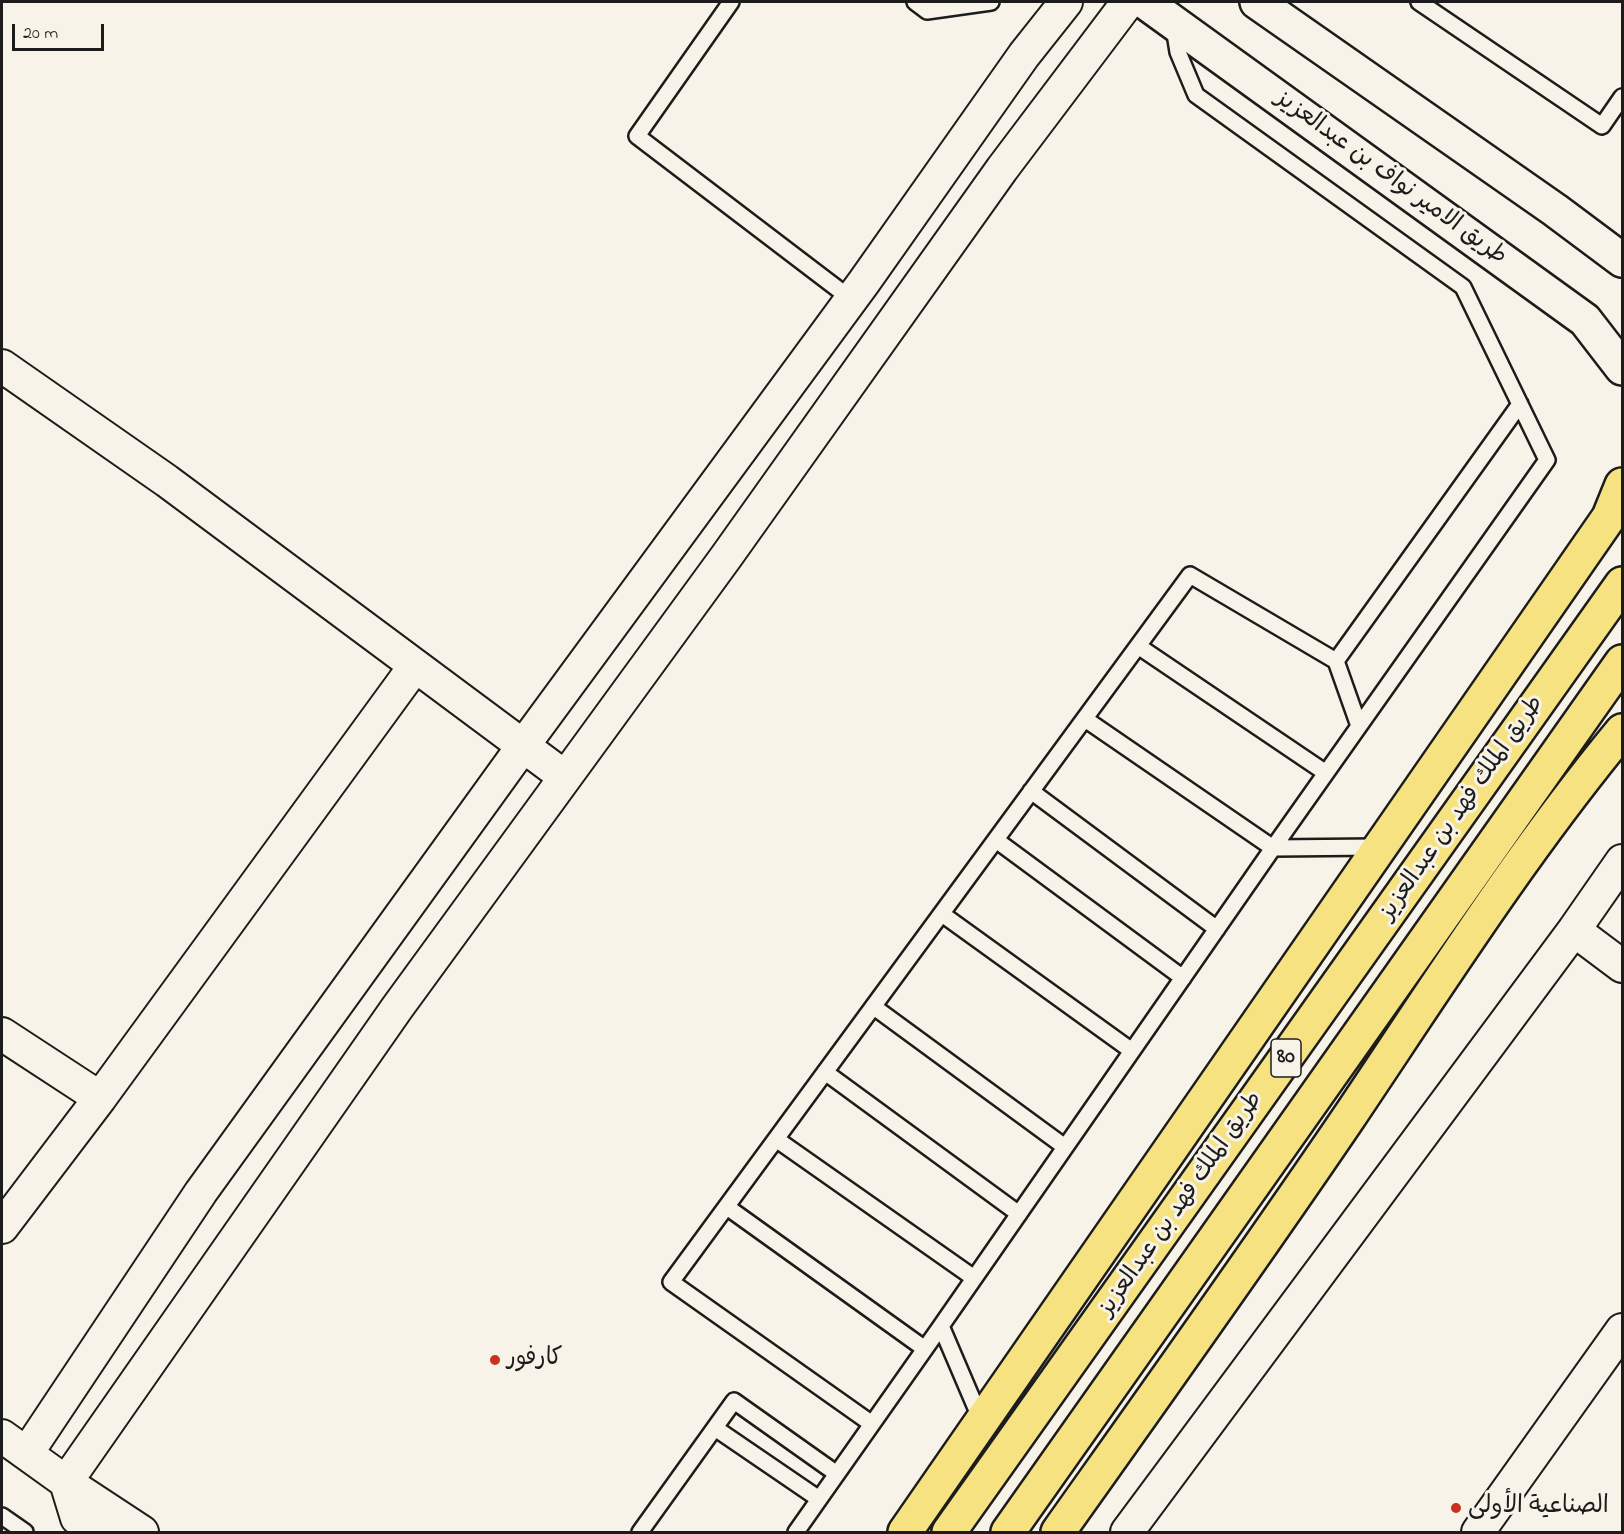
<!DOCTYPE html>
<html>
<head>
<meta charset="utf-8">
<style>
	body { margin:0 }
	#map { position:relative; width:1624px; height:1534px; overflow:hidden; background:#f7f3e8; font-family:"Indie Flower",sans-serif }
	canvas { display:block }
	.frame { position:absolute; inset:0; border:3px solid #1c1c1c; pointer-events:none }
	.scale { position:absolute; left:12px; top:24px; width:92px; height:27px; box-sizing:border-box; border:3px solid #1c1c1c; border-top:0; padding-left:8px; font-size:18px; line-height:21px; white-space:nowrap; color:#1c1c1c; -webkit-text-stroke:4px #f7f3e8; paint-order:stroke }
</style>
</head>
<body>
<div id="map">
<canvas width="1624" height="1534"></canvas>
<div class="frame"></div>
<div class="scale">20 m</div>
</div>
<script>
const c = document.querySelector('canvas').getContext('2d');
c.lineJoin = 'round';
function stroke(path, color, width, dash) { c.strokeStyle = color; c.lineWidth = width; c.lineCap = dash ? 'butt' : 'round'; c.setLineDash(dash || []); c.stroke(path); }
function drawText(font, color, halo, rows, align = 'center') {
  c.font = font + ' "Indie Flower","Playpen Sans Arabic",sans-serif'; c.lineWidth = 6; c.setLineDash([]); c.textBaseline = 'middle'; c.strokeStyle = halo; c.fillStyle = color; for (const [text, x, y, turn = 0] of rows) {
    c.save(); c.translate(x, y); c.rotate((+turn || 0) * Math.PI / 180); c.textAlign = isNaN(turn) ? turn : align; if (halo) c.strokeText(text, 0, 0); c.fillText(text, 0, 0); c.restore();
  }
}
const service = new Path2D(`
	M731 2 637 136 851 299
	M915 2 927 11 991 2
	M1419 2 1602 126 1622 97
	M1138 646 1326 773
	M1336 661 1359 726
	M1085 719 1273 848 1547 460 1463 287 1196 95 1178 52 1174 27
	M1031 791 1217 929
	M996 840 1183 978
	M942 914 1132 1051
	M874 1007 1065 1147
	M825 1072 1019 1214
	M776 1139 974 1278
	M727 1207 925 1349
	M982 1422 941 1326 1273 848 1378 847
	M872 1424 671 1282 1190 575 1336 661 1520 404
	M715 1428 819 1499
	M2 1516 25 1532
	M640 1532 734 1401 837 1474
	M796 1532 941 1326`);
const minor = new Path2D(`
	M2 366 167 481 565 777
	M1574 930 1622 966
	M2 1034 100 1098 415 666
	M2 1227 100 1098
	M2 1436 66 1482 77 1518 102 1532
	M27 1453 201 1192 523 746 864 282 1024 55 1066 2
	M142 1532 66 1482 397 1008 726 557 1002 169 1128 2
	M1127 1532 1574 930 1622 861
	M1478 1532 1622 1330`);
const secondary = new Path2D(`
	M1145 2 1585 320 1622 368
	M1257 2 1555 210 1622 260`);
const trunk = new Path2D(`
	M905 1532 1609 517 1622 485
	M949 1532 1622 584
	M1008 1532 1622 662
	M1058 1532C1156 1394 1254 1257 1349 1117 1437 986 1522 852 1622 731`);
const markers = [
	[495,1360,6,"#c8321e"],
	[1456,1508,6,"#c8321e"]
];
const shields = [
	[1286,1058,30]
];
const shieldNames = [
	["80",1286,1058]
];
const streetNames = [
	["طريق الامير نواف بن عبدالعزيز",1390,179,36],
	["طريق الملك فهد بن عبدالعزيز",1463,809,-55],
	["طريق الملك فهد بن عبدالعزيز",1182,1205,-55]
];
const poiNames = [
	["كارفور",507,1360],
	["الصناعية الأولى",1468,1508]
];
stroke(service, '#1c1c1c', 20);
stroke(minor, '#1c1c1c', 36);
stroke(secondary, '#1c1c1c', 38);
stroke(trunk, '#1c1c1c', 38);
stroke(service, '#f7f3e8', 15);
stroke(minor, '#f7f3e8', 32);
stroke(secondary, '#f7f3e8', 33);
stroke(trunk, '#f6e281', 33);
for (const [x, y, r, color] of markers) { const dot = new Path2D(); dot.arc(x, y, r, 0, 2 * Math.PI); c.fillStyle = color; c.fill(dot); stroke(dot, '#f7f3e8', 2); }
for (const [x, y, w] of shields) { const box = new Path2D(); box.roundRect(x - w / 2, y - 19, w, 38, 4.5); c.fillStyle = '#f7f3e8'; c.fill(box); stroke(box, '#1c1c1c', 1.5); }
drawText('bold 22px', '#1c1c1c', null, shieldNames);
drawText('24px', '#1c1c1c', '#f7f3e8', streetNames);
drawText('24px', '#1c1c1c', '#f7f3e8', poiNames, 'left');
</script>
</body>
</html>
